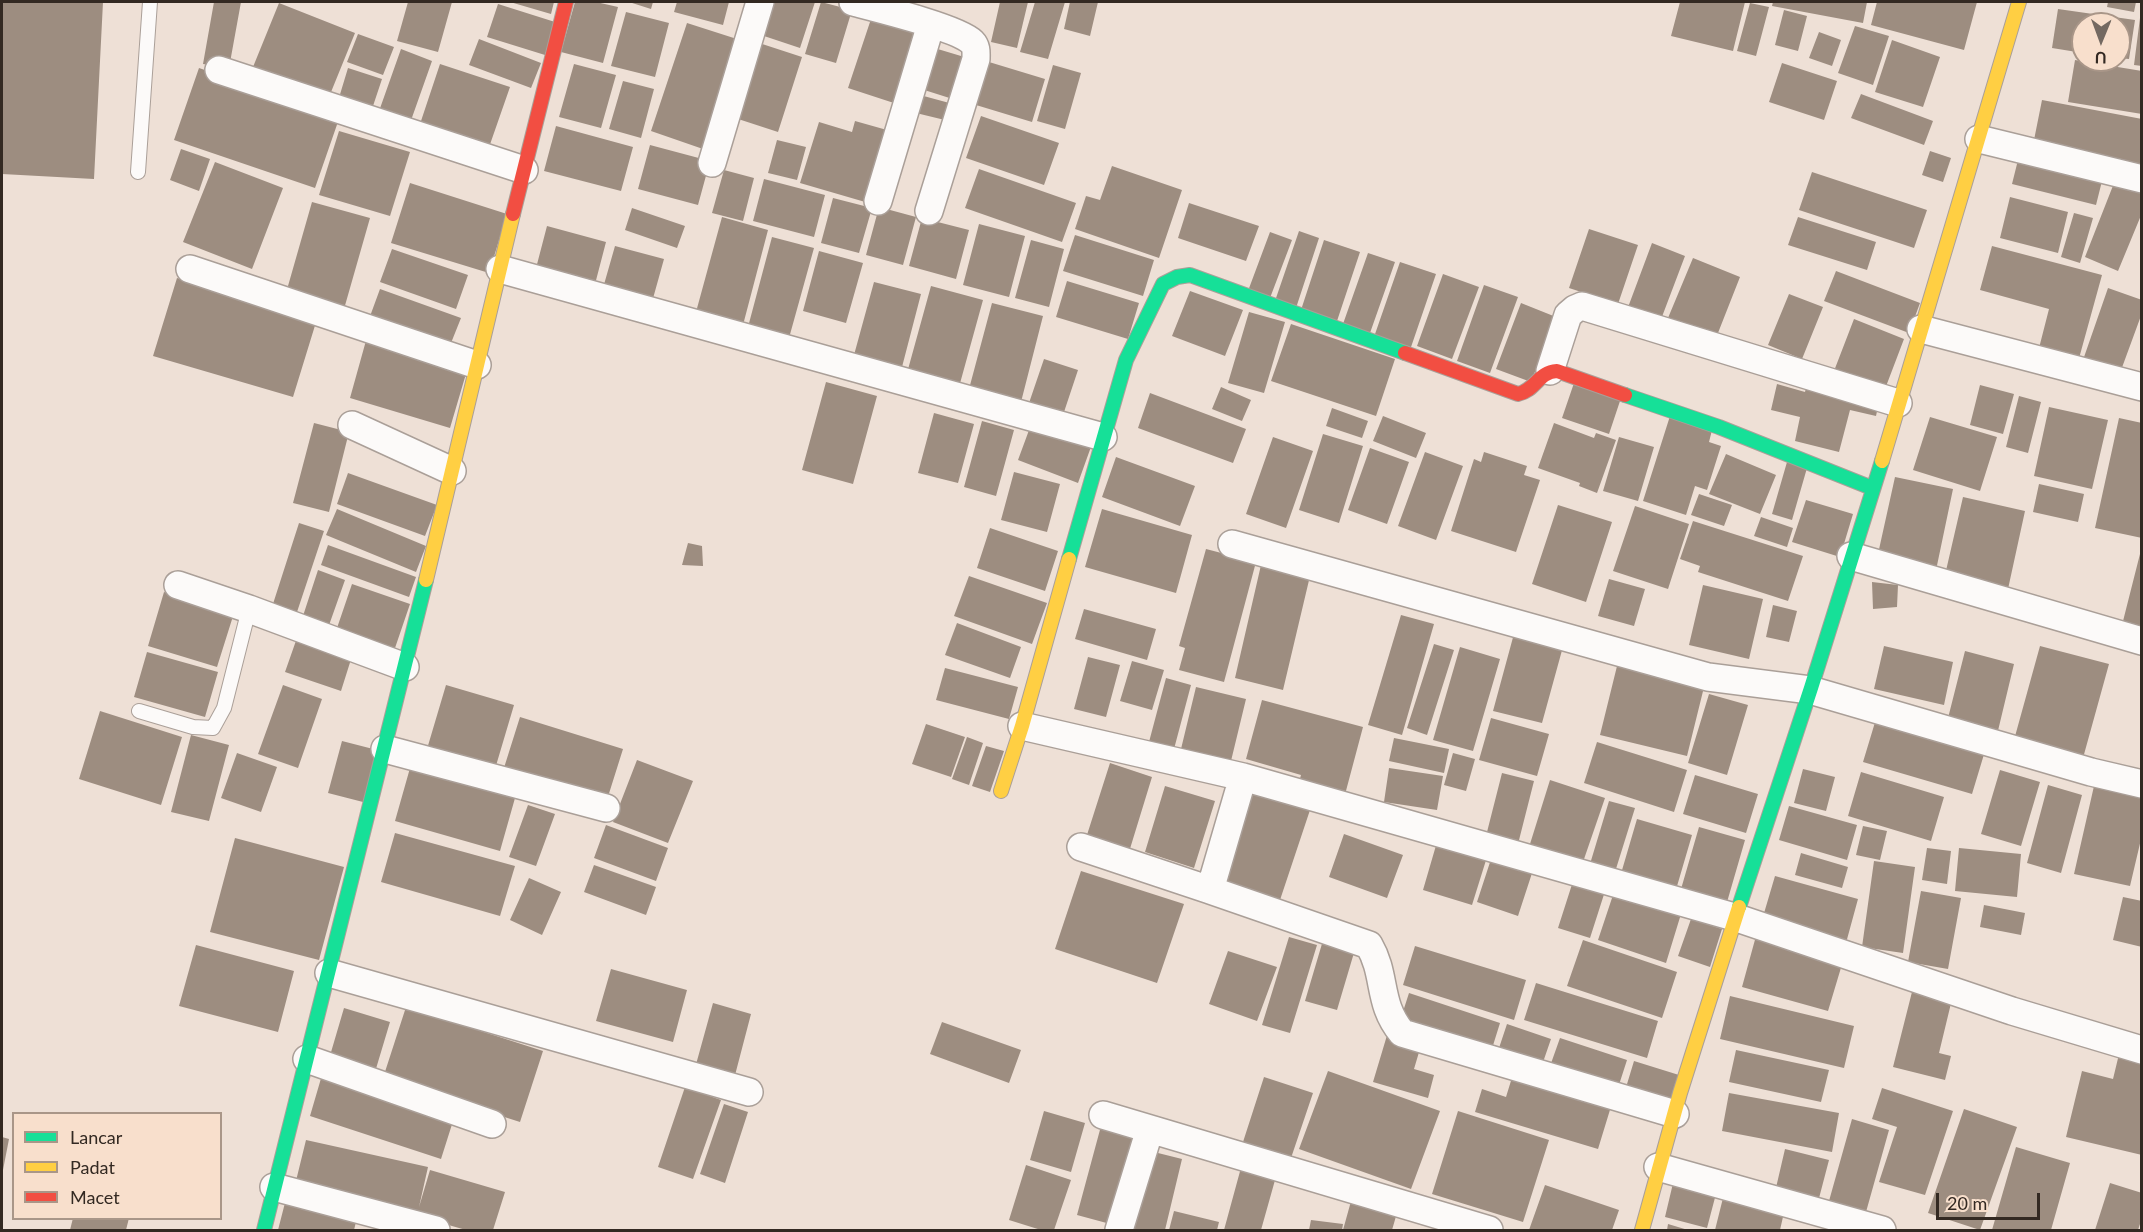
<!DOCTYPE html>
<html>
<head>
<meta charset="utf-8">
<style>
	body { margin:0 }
	#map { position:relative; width:2143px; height:1232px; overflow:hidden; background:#eee0d6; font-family:Lato,sans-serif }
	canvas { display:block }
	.frame { position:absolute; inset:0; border:3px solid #332922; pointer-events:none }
	.legend { position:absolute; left:12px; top:1112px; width:210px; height:108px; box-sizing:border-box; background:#f8dfcc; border:2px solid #a99688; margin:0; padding:8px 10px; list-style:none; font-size:18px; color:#332922 }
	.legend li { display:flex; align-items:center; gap:12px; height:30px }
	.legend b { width:30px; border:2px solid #a99688 }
	.north { position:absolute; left:2071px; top:12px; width:60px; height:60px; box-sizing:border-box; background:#f8dfcc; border:2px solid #a99688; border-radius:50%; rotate:181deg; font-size:16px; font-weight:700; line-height:24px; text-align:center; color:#332922 }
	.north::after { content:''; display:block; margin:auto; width:21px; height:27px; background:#746961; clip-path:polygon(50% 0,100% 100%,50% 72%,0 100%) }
	.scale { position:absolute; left:1936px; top:1193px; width:104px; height:27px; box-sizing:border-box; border:3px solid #332922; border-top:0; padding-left:8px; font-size:18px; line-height:21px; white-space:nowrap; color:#332922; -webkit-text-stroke:4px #f8dfcc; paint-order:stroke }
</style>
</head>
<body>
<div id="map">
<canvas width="2143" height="1232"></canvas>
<div class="frame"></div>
<ul class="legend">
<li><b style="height:8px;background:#16e098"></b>Lancar</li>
<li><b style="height:8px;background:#ffcf43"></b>Padat</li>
<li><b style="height:8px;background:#f24e42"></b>Macet</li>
</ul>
<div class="north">U</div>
<div class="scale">20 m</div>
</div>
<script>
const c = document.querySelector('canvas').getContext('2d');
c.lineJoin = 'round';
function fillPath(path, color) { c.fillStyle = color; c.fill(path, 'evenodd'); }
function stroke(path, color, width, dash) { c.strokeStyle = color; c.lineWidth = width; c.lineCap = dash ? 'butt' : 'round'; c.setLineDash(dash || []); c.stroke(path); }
const building = new Path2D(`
	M2 2H103L94 179 2 174Z
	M214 2H241L229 68 203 64Z
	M408 2H452L438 52 397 41Z
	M510 2H554L551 14Z
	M575 2H596L618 7 603 63 561 52Z
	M629 2H653L651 9Z
	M677 2H729L723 25 674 12Z
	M769 2H815L800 48 758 34Z
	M821 2 852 10 836 63 805 54Z
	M1000 2H1028L1017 48 991 42Z
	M1035 2H1065L1048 59 1020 52Z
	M1070 2H1098L1090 36 1064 29Z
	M1680 2H1745L1733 51 1671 36Z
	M1773 2H1867L1863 23 1772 6Z
	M1877 2H1977L1964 50 1871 25Z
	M2108 2H2136L2134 12 2107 7Z
	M279 3 355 33 329 97 253 67Z
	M1750 3 1769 7 1756 56 1737 51Z
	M498 4 555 22 545 55 487 37Z
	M2058 9 2135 20 2129 59 2119 58V24H2083V53L2052 48Z
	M1784 10 1807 16 1798 51 1775 45Z
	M626 12 669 23 655 77 611 66Z
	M2140 18H2142V66L2134 65Z
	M871 19 923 36 900 105 848 88Z
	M687 23 740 40 703 149 651 131Z
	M1855 26 1889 36 1873 85 1838 73Z
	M1819 32 1841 40 1832 66 1809 58Z
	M358 34 394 47 383 75 347 62Z
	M479 39 541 63 531 88 469 65Z
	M1892 40 1940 57 1923 107 1875 92Z
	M753 41 802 57 778 132 729 116Z
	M931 47 971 59 959 101 918 88Z
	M401 49 432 61 409 126 378 114Z
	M2075 60 2142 71V114L2068 102Z
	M989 62 1045 79 1032 122 976 105Z
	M1782 63 1837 81 1824 120 1769 102Z
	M440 64 510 87 487 153 418 130Z
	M574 64 616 75 601 128 559 117Z
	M1053 65 1081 73 1065 129 1037 121Z
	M199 68 340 116 315 188 174 140Z
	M348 68 382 79 371 112 338 101Z
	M623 81 654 89 641 138 609 129Z
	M1861 94 1933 121 1924 145 1851 118Z
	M920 95 953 104 949 121 916 113Z
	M2042 100 2142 119V166L2033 145Z
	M981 116 1059 143 1044 185 966 158Z
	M855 121 894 132 872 204 800 183 819 122 852 132Z
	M556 126 633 147 621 191 544 171Z
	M339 131 410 152 390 216 319 195Z
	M777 140 806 147 797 180 768 173Z
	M650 145 710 161 698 205 638 189Z
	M181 149 210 159 199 191 170 180Z
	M1930 151 1951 158 1943 182 1922 175Z
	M2019 156 2103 177 2096 205 2012 184Z
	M215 162 283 188 252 269 183 242Z
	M1112 166 1182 190 1159 258 1075 229 1086 196 1100 200Z
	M979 169 1076 203 1062 242 965 208Z
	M724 170 754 178 743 221 712 213Z
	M1812 172 1927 210 1914 248 1799 210Z
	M2116 178 2142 188V213L2118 271 2085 257Z
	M764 179 825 195 814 237 753 221Z
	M410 183 507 214 489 273 391 243Z
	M2010 197 2068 212 2058 253 2000 238Z
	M833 198 872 208 859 253 821 243Z
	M312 202 370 218 344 309 286 293Z
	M1189 203 1259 226 1246 261 1178 238Z
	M879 207 916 217 903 265 866 255Z
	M632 208 685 226 677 248 625 230Z
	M2074 213 2093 218 2080 263 2061 257Z
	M722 217 768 230 743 325 696 312Z
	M1798 217 1876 242 1867 270 1788 245Z
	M922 218 969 230 956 279 909 266Z
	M979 224 1025 236 1009 297 963 285Z
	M547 226 606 242 594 288 535 272Z
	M1589 229 1638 245 1618 304 1569 288Z
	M1299 231 1319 238 1296 308 1275 301Z
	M1270 232 1292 240 1270 298 1248 291Z
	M1075 235 1154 260 1143 296 1063 271Z
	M772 237 814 248 789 338 748 327Z
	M1031 240 1064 249 1049 307 1015 298Z
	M1324 240 1360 252 1337 321 1301 310Z
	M1652 243 1685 256 1660 322 1627 310Z
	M615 246 664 259 652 302 603 288Z
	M1992 246 2102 275 2078 362 2038 352 2049 309 1980 290Z
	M392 249 468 275 456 309 380 282Z
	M819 251 863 263 846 323 803 311Z
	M1368 253 1395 262 1370 333 1343 324Z
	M1693 258 1740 277 1716 338 1668 318Z
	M1400 262 1436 274 1410 350 1374 337Z
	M1836 271 1920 303 1909 333 1824 301Z
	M1443 274 1479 287 1452 359 1417 346Z
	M177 278 317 319 293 397 153 356Z
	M1067 281 1139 303 1128 339 1056 317Z
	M874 282 921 294 902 367 854 355Z
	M1484 285 1518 297 1490 373 1457 361Z
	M931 286 983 300 959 387 907 373Z
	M2108 288 2142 300V313L2120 373 2083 360Z
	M380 289 461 318 449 348 369 319Z
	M1190 291 1243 310 1225 356 1172 336Z
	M1789 294 1823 307 1802 359 1768 345Z
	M992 303 1043 316 1021 402 969 389Z
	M1521 303 1556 317 1531 382 1496 369Z
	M1249 312 1285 322 1264 393 1228 383Z
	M1854 319 1904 339 1885 389 1834 371Z
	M1291 324 1395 359 1376 416 1271 381Z
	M367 337 468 367 450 428 350 398Z
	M1044 359 1078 370 1063 415 1029 403Z
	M826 382 877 396 853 484 802 470Z
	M1574 383 1621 398 1609 434 1562 418Z
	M1777 384 1805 392 1807 384 1879 402 1876 416 1850 410 1839 452 1795 441 1800 417 1771 410Z
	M1980 385 2014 394 2003 434 1970 425Z
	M1221 387 1251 400 1242 421 1212 409Z
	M1150 393 1246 429 1233 463 1138 428Z
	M2019 396 2041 402 2028 453 2006 447Z
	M2049 407 2108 420 2092 489 2034 476Z
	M1332 408 1368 421 1362 438 1326 426Z
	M934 413 974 424 958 483 918 473Z
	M1383 416 1426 433 1416 458 1373 441Z
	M1670 416 1712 430 1709 442 1721 446 1707 490 1695 486 1686 515 1643 501Z
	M1930 417 1997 437 1980 491 1913 470Z
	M2119 418 2142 423V538L2095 528Z
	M982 421 1014 430 996 496 964 487Z
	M1032 422 1092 444 1078 483 1018 460Z
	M314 423 349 432 329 512 293 503Z
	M1554 423 1594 438 1596 433 1616 440 1597 493 1579 486 1580 483 1538 468Z
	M1323 434 1363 446 1339 523 1299 510Z
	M1273 437 1313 451 1286 528 1246 514Z
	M1619 437 1654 447 1638 501 1603 491Z
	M1370 448 1409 462 1387 524 1348 510Z
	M1425 452 1463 466 1436 540 1398 526Z
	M1484 452 1527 466 1524 475 1540 480 1516 552 1451 531 1474 459 1481 462Z
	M1726 454 1776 475 1760 514 1709 494Z
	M1116 457 1195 486 1180 526 1102 497Z
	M1787 462 1807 468 1792 520 1772 514Z
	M1014 472 1060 484 1047 532 1001 520Z
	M348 473 437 505 425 536 337 504Z
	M1895 477 1953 489 1935 575 1876 563Z
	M2039 484 2084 494 2078 522 2033 512Z
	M1699 494 1732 505 1724 526 1691 515Z
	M1963 497 2025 511 2008 589 1945 575Z
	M1806 500 1853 514 1840 557 1792 542Z
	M1558 505 1612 522 1586 602 1532 584Z
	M1635 506 1689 524 1668 589 1613 571Z
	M337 509 426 546 416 572 326 535Z
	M1102 509 1192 535 1176 593 1085 567Z
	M1761 517 1793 528 1787 547 1754 536Z
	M1693 521 1803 556 1788 601 1698 572 1700 566 1680 559Z
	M299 523 324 531 296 615 272 607Z
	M990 528 1058 551 1045 591 977 568Z
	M688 543 702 546 703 566 682 565Z
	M328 545 416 577 409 597 321 565Z
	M1206 549 1256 562 1224 682 1179 670 1185 648 1179 646Z
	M2141 550H2142V634L2121 629Z
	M1261 565 1310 576 1283 690 1235 678Z
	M318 570 345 580 328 628 302 619Z
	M969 576 1047 603 1032 644 954 616Z
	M1609 579 1645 589 1634 626 1598 616Z
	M1872 582 1898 585 1897 607 1873 609Z
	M352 584 410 604 395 648 337 628Z
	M1703 585 1763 599 1749 659 1689 645Z
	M164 592 234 613 217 667 148 646Z
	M1773 605 1797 611 1789 642 1766 637Z
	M1084 609 1156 629 1147 660 1075 639Z
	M1401 615 1434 624 1402 735 1368 725Z
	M957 623 1021 647 1010 678 945 655Z
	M1515 630 1564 643 1542 723 1493 711Z
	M298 635 353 653 341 691 285 672Z
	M1434 644 1454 650 1427 735 1407 728Z
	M1884 646 1953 662 1944 705 1874 689Z
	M2040 646 2109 664 2083 758 2014 740Z
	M1460 647 1500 659 1473 751 1433 740Z
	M1965 651 2014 664 1996 739 1946 726Z
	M147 652 218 672 205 717 134 697Z
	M1088 657 1120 665 1106 717 1074 709Z
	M1619 658 1706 679 1687 756 1600 735Z
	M1132 661 1164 670 1152 710 1120 701Z
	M945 668 1018 687 1009 719 936 700Z
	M1166 678 1191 685 1174 749 1149 742Z
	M283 685 322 699 298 768 258 754Z
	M446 685 514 705 495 769 427 749Z
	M1196 687 1246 699 1231 761 1181 749Z
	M1709 694 1748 705 1727 775 1688 763Z
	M1262 700 1363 727 1343 802 1297 789 1301 775 1246 759Z
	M100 711 182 737 161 805 79 779Z
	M520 717 623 749 606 803 503 771Z
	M1491 718 1549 734 1537 776 1479 760Z
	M1876 719 1985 751 1972 794 1863 762Z
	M926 724 965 737 951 777 912 764Z
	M191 735 229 745 209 821 171 812Z
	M967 737 983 743 969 785 952 779Z
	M1394 738 1449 749 1444 773 1389 761Z
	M342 741 377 750 363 802 328 793Z
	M1597 742 1687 770 1674 812 1584 783Z
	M986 746 1004 751 990 792 972 786Z
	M237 753 277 767 261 812 221 798Z
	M1453 753 1475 759 1466 791 1444 785Z
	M637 760 693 781 668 843 613 822Z
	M412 761 517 791 500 851 395 821Z
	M1110 763 1152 777 1129 852 1086 838Z
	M1389 768 1443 776 1437 810 1384 802Z
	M1803 769 1835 777 1826 811 1794 803Z
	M2000 770 2040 782 2021 846 1981 834Z
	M1861 772 1944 797 1931 841 1848 816Z
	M1502 773 1534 781 1518 844 1486 836Z
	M1695 775 1758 794 1746 833 1683 814Z
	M1550 780 1605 798 1583 862 1530 844Z
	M2048 785 2082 795 2061 873 2027 863Z
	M1165 786 1215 801 1194 868 1145 852Z
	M2094 786 2142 797V835L2130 886 2074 874Z
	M1253 792 1310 810 1278 906 1221 888Z
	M1609 801 1635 808 1615 872 1590 864Z
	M528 805 555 814 536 866 509 857Z
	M1789 806 1857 825 1847 860 1779 840Z
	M1637 819 1692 835 1675 893 1620 877Z
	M606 825 668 848 656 881 594 858Z
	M1863 826 1887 831 1880 860 1856 855Z
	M1699 827 1745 840 1725 909 1679 896Z
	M395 833 515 866 500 916 381 882Z
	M1344 834 1403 855 1387 898 1329 877Z
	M235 838 344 867 319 960 210 932Z
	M1437 842 1487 857 1472 905 1423 890Z
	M1927 848 1951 851 1947 884 1922 880Z
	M1959 848 2021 854 2017 897 1955 891Z
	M1493 853 1534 867 1518 916 1477 902Z
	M1801 853 1848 867 1842 888 1795 875Z
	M1874 861 1915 867 1903 953 1862 947Z
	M594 865 656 887 646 915 584 892Z
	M1081 871 1184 904 1157 983 1055 949Z
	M1575 875 1607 885 1590 938 1558 928Z
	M1775 876 1858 899 1846 943 1762 920Z
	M529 878 561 892 542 935 510 920Z
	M1921 891 1961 898 1948 969 1908 962Z
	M1614 892 1681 914 1666 963 1598 940Z
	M2123 897 2142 901V947L2113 940Z
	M1984 905 2025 913 2021 935 1980 927Z
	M1691 919 1722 929 1710 967 1678 956Z
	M1756 936 1843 961 1828 1011 1742 987Z
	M1289 937 1317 945 1290 1033 1262 1025Z
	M1324 937 1356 946 1337 1010 1305 1001Z
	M1583 940 1677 972 1662 1018 1567 986Z
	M196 945 294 971 278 1032 179 1006Z
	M1415 946 1526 980 1514 1020 1403 985Z
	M1228 951 1277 967 1257 1021 1209 1004Z
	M611 969 687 990 673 1042 596 1021Z
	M1536 983 1658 1021 1647 1058 1524 1020Z
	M1914 984 1953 995 1939 1053 1951 1056 1945 1080 1893 1067Z
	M1409 993 1500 1023 1490 1055 1399 1024Z
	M1730 996 1854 1026 1844 1068 1720 1039Z
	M713 1003 751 1014 734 1079 695 1068Z
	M406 1007 543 1051 520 1122 383 1078Z
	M344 1008 390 1022 375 1072 329 1059Z
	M942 1022 1021 1050 1009 1083 930 1054Z
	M1507 1024 1551 1039 1541 1068 1497 1054Z
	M1388 1032 1422 1042 1414 1069 1434 1075 1428 1098 1373 1082Z
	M1560 1038 1627 1060 1617 1091 1549 1069Z
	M1736 1050 1829 1070 1821 1102 1729 1082Z
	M2120 1050 2142 1054V1155L2066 1137 2082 1071 2113 1079Z
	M1634 1061 1679 1075 1668 1108 1624 1094Z
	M1328 1071 1440 1111 1411 1189 1299 1149Z
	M1514 1071 1613 1100 1598 1149 1475 1112 1482 1089 1506 1097Z
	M322 1075 454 1118 441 1159 310 1116Z
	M1264 1077 1313 1093 1291 1158 1243 1142Z
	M685 1087 721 1100 693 1179 658 1167Z
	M1882 1088 1953 1111 1925 1195 1879 1182 1897 1127 1872 1119Z
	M1729 1093 1839 1113 1832 1152 1722 1131Z
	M724 1104 748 1112 725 1183 700 1174Z
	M1964 1109 2017 1127 1980 1230 1928 1213Z
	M1044 1111 1085 1123 1071 1172 1030 1160Z
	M1458 1111 1549 1140 1523 1222 1432 1194Z
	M1852 1119 1889 1130 1866 1212 1829 1201Z
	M1101 1126 1138 1136 1114 1225 1077 1215Z
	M2 1137 9 1139 3 1170H2Z
	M306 1140 428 1167 419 1207 430 1170 505 1192 493 1230H466L417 1216 294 1189Z
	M2016 1147 2070 1163 2051 1230H1992Z
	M1785 1149 1829 1160 1818 1202 1775 1192Z
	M1146 1150 1182 1159 1165 1230H1126Z
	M1242 1164 1277 1173 1261 1230H1224Z
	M1026 1165 1071 1180 1054 1230H1041L1009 1220Z
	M1674 1179 1717 1190 1707 1228 1665 1217Z
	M2110 1183 2142 1193V1218L2138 1230H2095Z
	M1545 1185 1619 1210 1612 1230H1529Z
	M1353 1194 1399 1206 1392 1230H1343Z
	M1724 1194 1785 1208 1780 1230H1715Z
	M287 1195 358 1214 354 1230H278Z
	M1174 1211 1219 1222 1217 1230H1169Z
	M73 1218H129L126 1230H70Z
	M1311 1220 1343 1224 1342 1230H1309Z
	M1668 1224 1688 1230H1667Z`);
const lane = new Path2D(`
	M138 172 150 2
	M139 711 193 727 213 728 224 708 249 609`);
const street = new Path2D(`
	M853 2C876 8 958 28 972 42 977 47 976 53 976 59L929 211
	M219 70 524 170
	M1979 139 2142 179
	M712 163 760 2
	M878 201 931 24
	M190 269 477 365
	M500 269 1103 437
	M1921 329 2142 387
	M1550 371 1568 315 1575 309 1582 306 1898 403
	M352 425 452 471
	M1232 544 1708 677 1810 690 2091 772 2142 784
	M1851 556 2142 641
	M178 585 249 609 405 667
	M1022 726 1243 777 1734 917 2012 1011 2142 1050
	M385 749 606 808
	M1081 847 1210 890 1243 777
	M1210 890 1369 945C1387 976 1377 1003 1402 1033L1675 1114
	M329 973 749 1092
	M307 1059 492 1124
	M1103 1115 1489 1230
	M1658 1167 1882 1230
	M274 1187 436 1230
	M1119 1230 1150 1129`);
const fast = new Path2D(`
	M1625 395 1719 427 1872 488
	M1069 559 1126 360 1163 284 1177 277 1190 275 1405 353
	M1739 907 1811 688 1882 461
	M264 1230 426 580`);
const slow = new Path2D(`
	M1882 461 2019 2
	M426 580 513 214
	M1001 791 1022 726 1069 559
	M1642 1230 1680 1093 1739 907`);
const jam = new Path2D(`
	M513 214 566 2
	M1405 353 1518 394C1536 390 1538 372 1557 371L1625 395`);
fillPath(building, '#9d8d80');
stroke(lane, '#aa9f98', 16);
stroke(street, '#aa9f98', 30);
stroke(fast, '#aa9f98', 16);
stroke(slow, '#aa9f98', 16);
stroke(jam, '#aa9f98', 16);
stroke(lane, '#fcfaf9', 14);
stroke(street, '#fcfaf9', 27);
stroke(fast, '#16e098', 14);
stroke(slow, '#ffcf43', 14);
stroke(jam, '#f24e42', 14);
</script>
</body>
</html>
